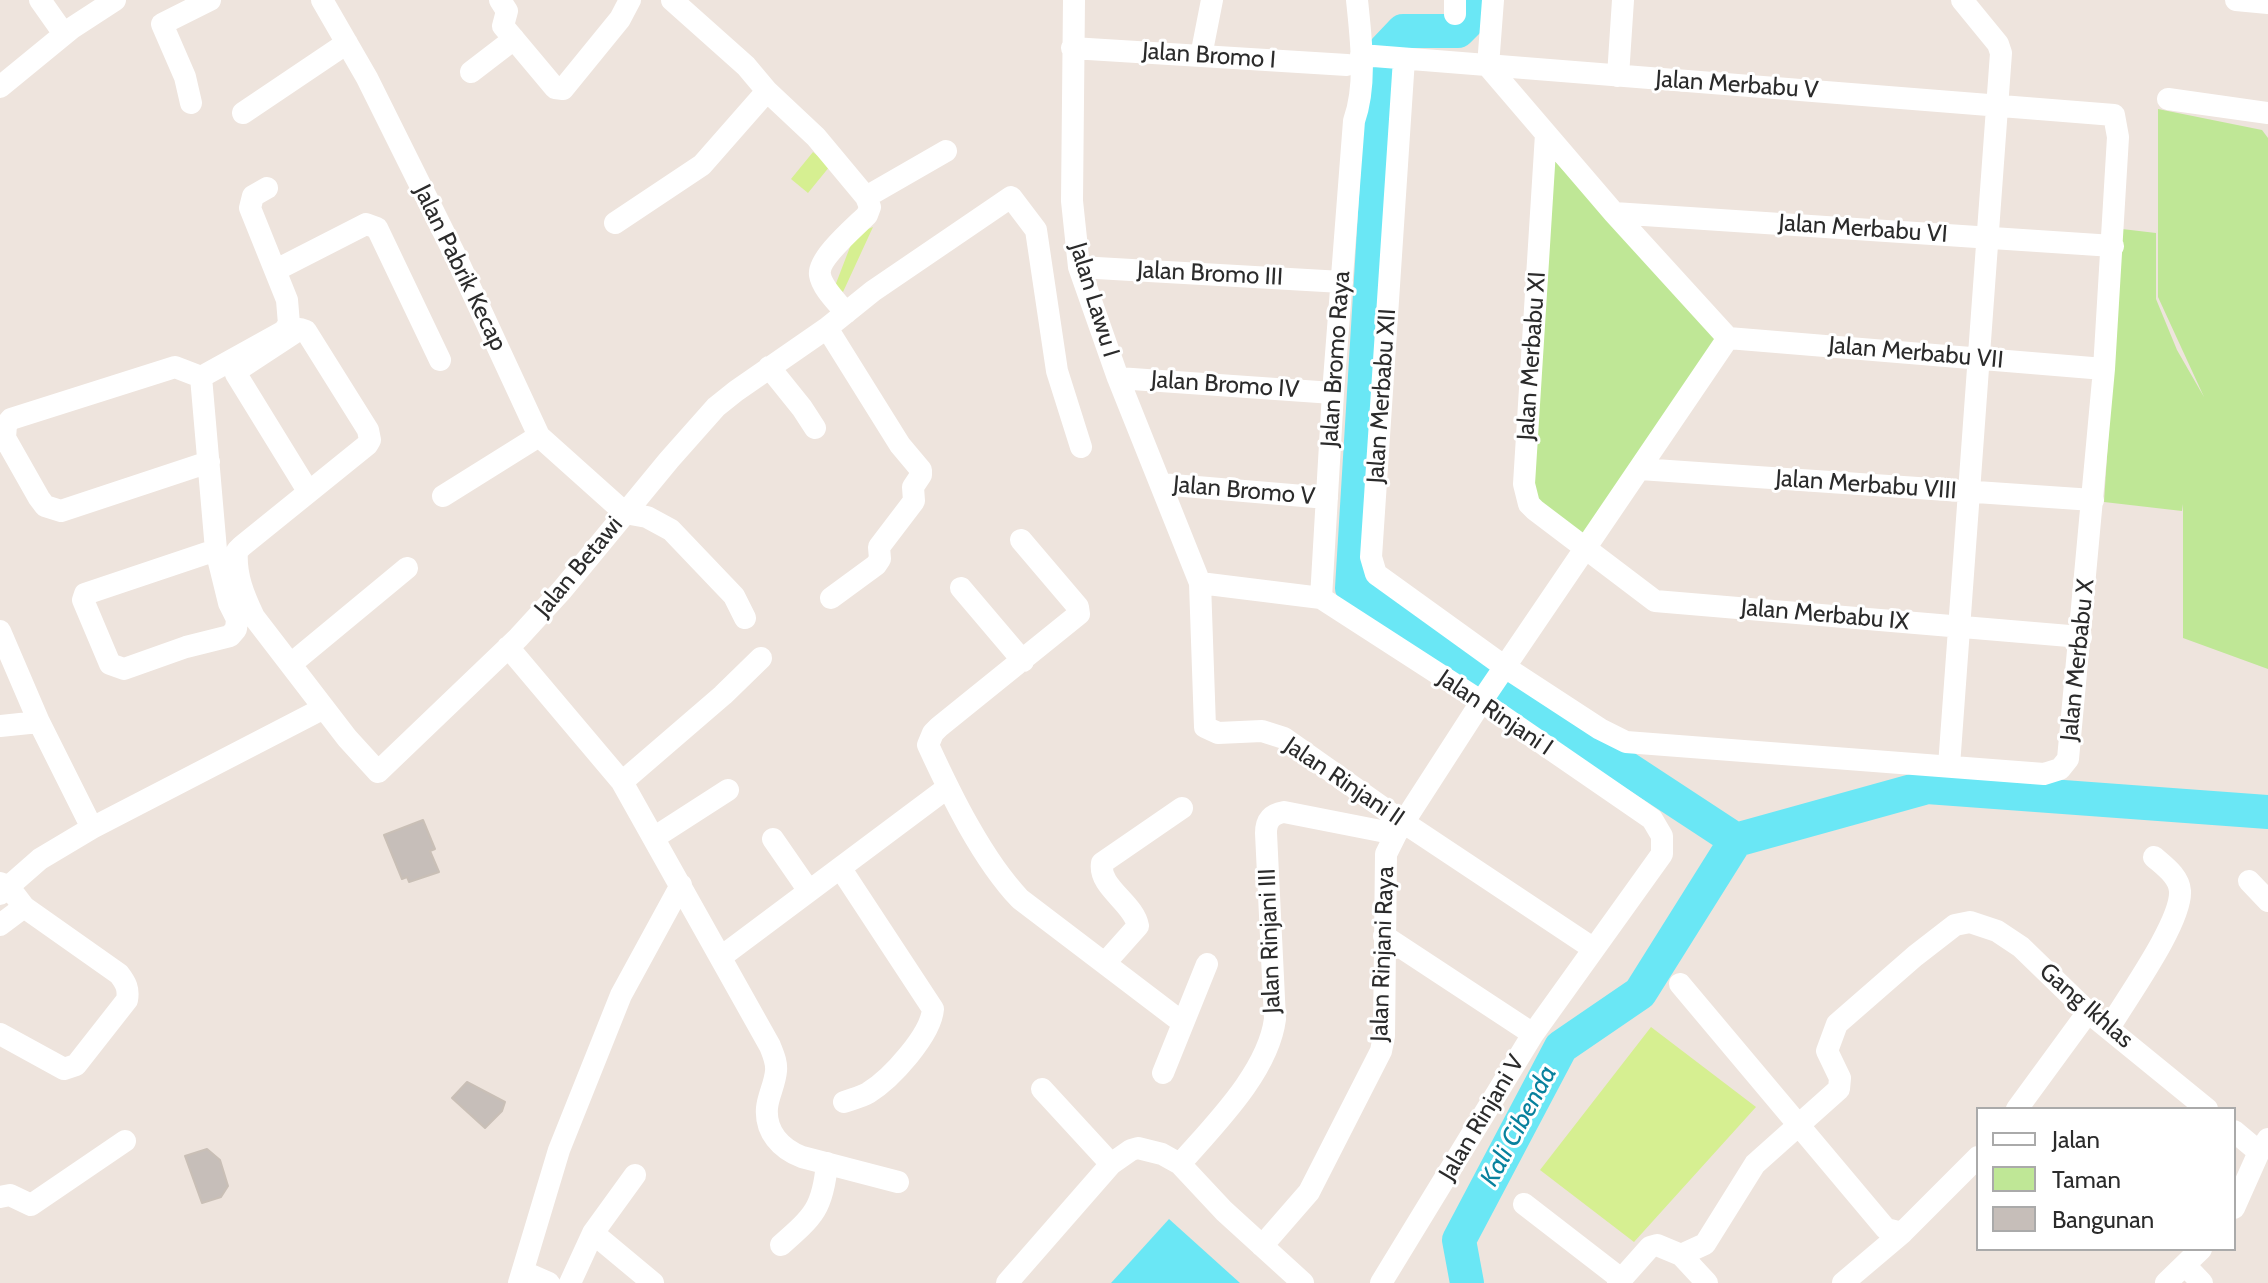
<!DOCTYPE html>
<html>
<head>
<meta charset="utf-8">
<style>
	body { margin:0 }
	#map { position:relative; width:2268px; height:1283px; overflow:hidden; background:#eee4dd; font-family:Cabin,sans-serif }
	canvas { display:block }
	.legend { position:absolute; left:1976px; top:1107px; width:260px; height:144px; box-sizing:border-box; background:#fff; border:2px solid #aaa; margin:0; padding:10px 14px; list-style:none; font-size:24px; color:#2b2b2b }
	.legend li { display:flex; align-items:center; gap:16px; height:40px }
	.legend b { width:40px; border:2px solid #aaa }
</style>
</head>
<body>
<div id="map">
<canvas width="2268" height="1283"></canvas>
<ul class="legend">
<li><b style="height:10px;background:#fff"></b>Jalan</li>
<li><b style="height:22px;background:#bfe796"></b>Taman</li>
<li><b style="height:22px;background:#c6beb9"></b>Bangunan</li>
</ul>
</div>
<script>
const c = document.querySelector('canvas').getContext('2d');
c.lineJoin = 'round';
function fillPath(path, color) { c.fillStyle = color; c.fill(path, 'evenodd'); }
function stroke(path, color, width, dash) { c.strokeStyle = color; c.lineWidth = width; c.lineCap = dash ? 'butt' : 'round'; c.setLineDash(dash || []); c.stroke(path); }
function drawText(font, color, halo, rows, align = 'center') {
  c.font = font + ' Cabin,sans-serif'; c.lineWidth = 6; c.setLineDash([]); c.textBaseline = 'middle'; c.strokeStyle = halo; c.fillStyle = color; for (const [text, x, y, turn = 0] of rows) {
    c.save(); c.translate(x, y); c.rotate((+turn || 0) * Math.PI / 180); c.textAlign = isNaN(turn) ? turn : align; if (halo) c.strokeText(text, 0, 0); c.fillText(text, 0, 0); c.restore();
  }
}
const green = new Path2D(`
	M2158 109 2262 130 2268 138V669L2183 638V504L2182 511 2104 502 2122 229 2156 233V299L2177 350 2204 397 2158 297Z
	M1551 157 1718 338 1584 537 1533 496Z`);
const pitch = new Path2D(`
	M813 152 830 166 808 193 791 179Z
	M873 227 843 292 835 286 855 234Z
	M1651 1027 1756 1107 1634 1242 1540 1170Z`);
const water = new Path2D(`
	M1169 1219 1240 1283H1111Z`);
const river = new Path2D(`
	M1473 0 1472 17 1458 31H1403L1385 50 1352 588 1736 840 1927 787 2268 812
	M1467 1283 1459 1240 1561 1047 1640 993 1736 840`);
const building = new Path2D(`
	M423 820 435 849 430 851 439 872 409 882 407 877 402 879 384 835Z
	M467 1082 505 1102 502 1111 485 1128 452 1098Z
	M207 1149 220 1160 228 1186 221 1197 202 1203 185 1156Z`);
const street = new Path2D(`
	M40 0 64 34
	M322 0 367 78 456 257 539 436 625 513 647 517 671 530 734 596 745 618
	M500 0 507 11 503 26 555 88 563 89 620 19 630 0
	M672 0 746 66 767 91 816 137 866 197 870 207 867 215C855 227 817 259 820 275 822 288 838 303 846 313
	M1074 0 1072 201 1079 267 1118 378 1200 583 1205 727 1218 733 1262 731 1284 738 1403 822 1594 949
	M1493 0 1488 66 1614 213 1728 338
	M2236 0 2268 3
	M1455 14V0
	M1072 48 1347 65
	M1361 55 2114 115 2118 137 2104 369 2068 759 2060 769 2044 774 1626 742 1600 729 1505 667 1376 574 1371 557 1404 59
	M1201 56 1212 0
	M471 72 514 39
	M1618 76 1623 0
	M0 87 72 28 115 0
	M2168 99 2268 113
	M191 103 185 77 162 24 210 0
	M243 113 347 43
	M1546 134 1524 484 1529 504 1535 510 1655 601 2081 637
	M866 197 946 151
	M1614 213 2113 246
	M615 223 702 165 767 91
	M1079 267 1342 282
	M276 270 366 224 377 228 440 360
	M827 328 900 445 921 470V475L913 487 914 501 879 547 880 559 876 565 831 598
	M1728 338 2104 369
	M769 367 802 408 815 428
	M201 377 216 550 229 603 237 619 236 629 230 636 186 647 124 669 110 664 83 600 85 594 216 550
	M201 377 284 331 289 324 287 300 250 208 253 196 267 188
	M1118 378 1333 393
	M5 438 39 498 45 506 61 511 209 462
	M0 441 5 438 6 425 11 419 175 367 201 377
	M1640 469 2093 500
	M1161 484 1327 498
	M308 491 236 374V371L300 329 306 331 368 430 370 440 367 445 242 546 237 551C235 575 244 596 254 617L347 738 378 772 518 638 562 590 669 460 716 407 736 391 827 328 873 291 1011 197 1036 230 1057 371 1081 447
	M443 496 539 436
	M1021 540 1078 607 1079 614 939 727 933 733 928 745C951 795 982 859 1020 899L1183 1023
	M1200 583 1321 598 1482 702 1652 819 1662 836V854L1533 1034 1381 1283
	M961 588 1023 661
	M1321 598 1333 393 1354 121C1367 84 1361 39 1357 0
	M0 631 39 722 92 828
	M508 647 622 782 770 1046C773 1054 777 1062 776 1071 775 1084 768 1096 767 1108 765 1132 781 1149 802 1157L898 1182
	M291 664 407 568
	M0 726 39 722
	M1949 766 2001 53 1998 44 1962 0
	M622 782 723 695 761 658
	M655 837 728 790
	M773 839 809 891
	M841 869 933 1009C931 1035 891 1079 868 1093 861 1097 852 1099 844 1102
	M2249 881 2268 901
	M0 883 8 886 24 907 119 974C126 983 129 989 127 1000L76 1065 64 1069 0 1034
	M0 894 40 859 92 828 324 708
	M0 925 24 907
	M1384 936 1533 1034
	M721 957 947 788
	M1105 963 1138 926C1134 903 1098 887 1102 863L1182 808
	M1680 984 1886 1229 1902 1233 1978 1157
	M2109 1028C2126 999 2182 922 2180 891 2179 876 2164 866 2154 857
	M1163 1073 1207 964
	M1042 1089 1111 1164
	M2017 1109 2088 1012
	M2234 1131 2259 1152
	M1180 1164C1215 1124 1268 1072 1275 1019L1266 833C1266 820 1272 814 1284 812L1396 834
	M0 1197 10 1195 31 1205 125 1141
	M1524 1204 1621 1279
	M2234 1208 2259 1152 2268 1139
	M593 1233 653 1283
	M781 1245C814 1216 823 1208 827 1163
	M1262 1246 1309 1192 1381 1051 1384 1036 1386 854 1396 834 1487 693 1728 338
	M1681 1255 1707 1283
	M2185 1265 2202 1283
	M524 1272 549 1283
	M519 1283 559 1150 621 995 681 885
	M570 1283 593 1233 635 1175
	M1007 1283 1111 1164 1131 1150 1138 1148 1162 1154 1180 1164 1224 1211 1303 1283
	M1618 1283 1650 1247 1657 1245 1681 1255 1705 1244 1755 1164 1839 1089 1840 1078 1827 1051 1837 1024 1915 956 1955 925 1970 922 1997 931 2021 947 2088 1012 2207 1109
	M1843 1283 1902 1233
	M2166 1283 2201 1249`);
const streetNames = [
	["Jalan Bromo I",1209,56,4],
	["Jalan Merbabu V",1737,85,4],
	["Jalan Merbabu VI",1863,229,4],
	["Jalan Pabrik Kecap",460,268,64],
	["Jalan Bromo III",1210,274,3],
	["Jalan Lawu I",1094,300,73],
	["Jalan Merbabu VII",1916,353,5],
	["Jalan Merbabu XI",1532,356,-86],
	["Jalan Bromo Raya",1336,359,-86],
	["Jalan Bromo IV",1225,385,4],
	["Jalan Merbabu XII",1382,396,-86],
	["Jalan Merbabu VIII",1866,485,4],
	["Jalan Bromo V",1244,491,5],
	["Jalan Betawi",579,567,-50],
	["Jalan Merbabu IX",1825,615,5],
	["Jalan Merbabu X",2078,660,-84],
	["Jalan Rinjani I",1495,713,34],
	["Jalan Rinjani II",1344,782,34],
	["Jalan Rinjani III",1270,941,-92],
	["Jalan Rinjani Raya",1383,954,-88],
	["Gang Ikhlas",2086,1006,41],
	["Jalan Rinjani V",1482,1118,-59]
];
const waterNames = [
	["Kali Cibenda",1519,1126,-62]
];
fillPath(green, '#bfe796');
fillPath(pitch, '#d6ef91');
fillPath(water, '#6ae7f5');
stroke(river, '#6ae7f5', 34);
fillPath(building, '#c6beb9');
stroke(building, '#c9bfb6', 2);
stroke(street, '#fff', 22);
drawText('24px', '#2b2b2b', '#fff', streetNames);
drawText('italic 26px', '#07819d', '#fff', waterNames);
</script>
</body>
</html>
